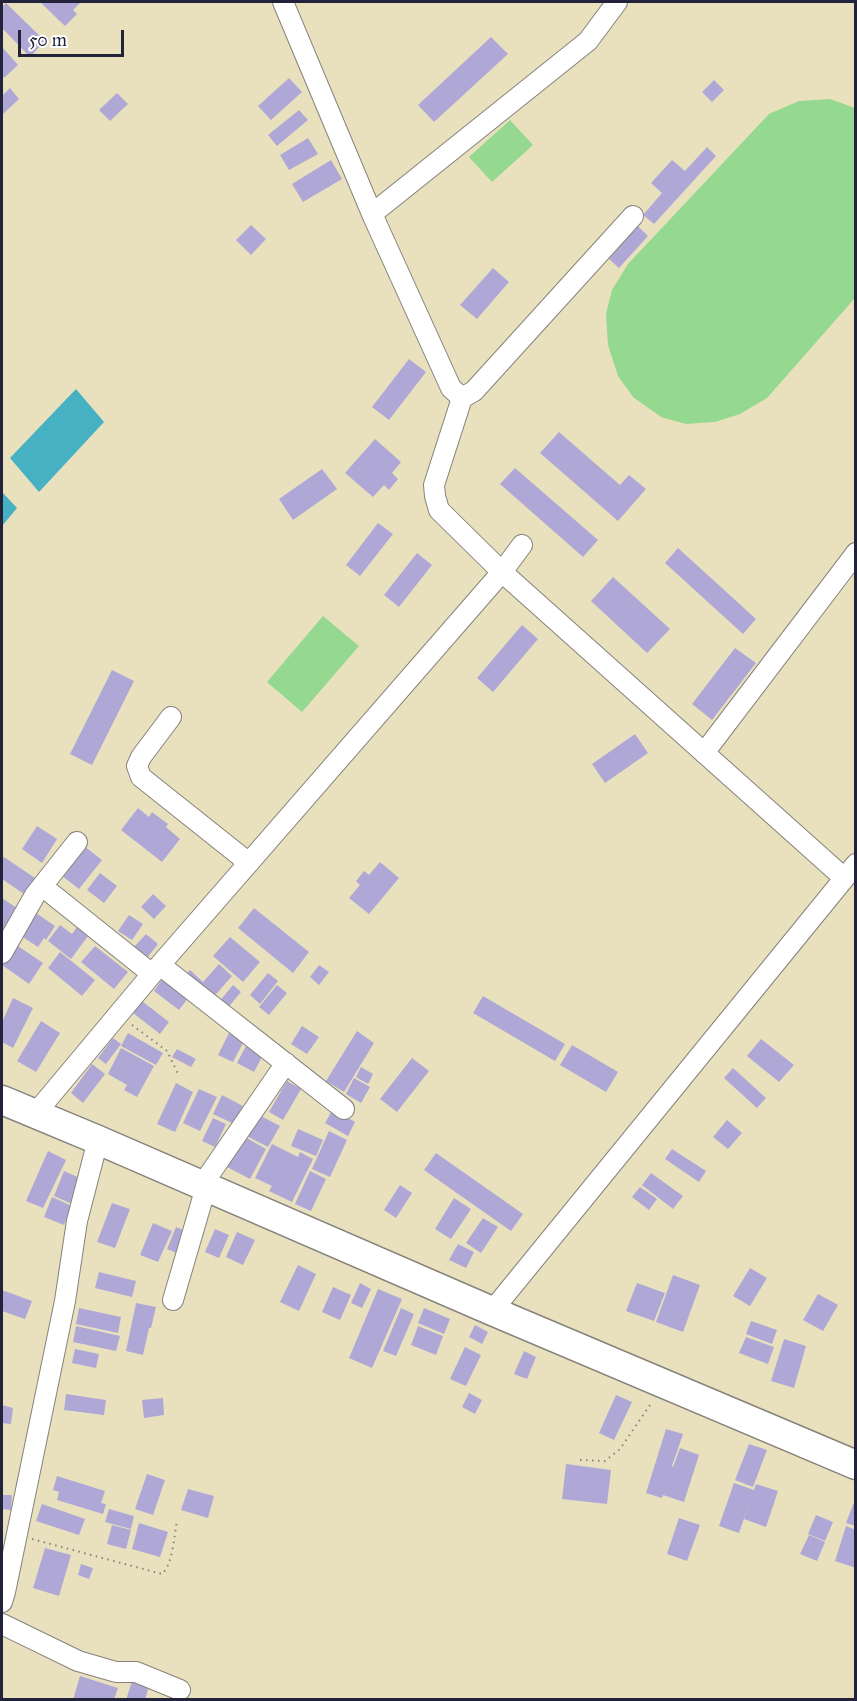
<!DOCTYPE html>
<html>
<head>
<meta charset="utf-8">
<style>
	body { margin:0 }
	#map { position:relative; width:857px; height:1701px; overflow:hidden; background:#e9e1bd; font-family:"IM FELL Great Primer",serif }
	canvas { display:block }
	.frame { position:absolute; inset:0; border:3px solid #22223b; pointer-events:none }
	.scale { position:absolute; left:18px; top:30px; width:106px; height:27px; box-sizing:border-box; border:3px solid #22223b; border-top:0; padding-left:8px; font-size:18px; line-height:21px; white-space:nowrap; color:#22223b; -webkit-text-stroke:4px #fff; paint-order:stroke }
</style>
</head>
<body>
<div id="map">
<canvas width="857" height="1701"></canvas>
<div class="frame"></div>
<div class="scale">50 m</div>
</div>
<script>
const c = document.querySelector('canvas').getContext('2d');
c.lineJoin = 'round';
function fillPath(path, color) { c.fillStyle = color; c.fill(path, 'evenodd'); }
function stroke(path, color, width, dash) { c.strokeStyle = color; c.lineWidth = width; c.lineCap = dash ? 'butt' : 'round'; c.setLineDash(dash || []); c.stroke(path); }
const green = new Path2D(`
	M830 99 855 108V298L767 398 740 414 715 422 686 424 661 417 633 397 618 376 608 345 606 314 612 290 628 264 769 114 799 101Z
	M510 120 533 145 492 182 469 157Z
	M323 616 359 646 302 712 267 682Z`);
const water = new Path2D(`
	M76 389 104 422 39 492 10 458Z
	M2 492 17 508 2 526Z`);
const building = new Path2D(`
	M40 2H81L73 10 77 14 65 26Z
	M6 3 45 41 30 57 2 28V7Z
	M491 37 508 54 434 122 418 105Z
	M2 47 18 65 4 78 2 74Z
	M289 78 302 92 271 120 258 106Z
	M714 80 724 90 712 102 702 92Z
	M10 88 19 99 2 115V96Z
	M117 93 128 104 110 121 99 110Z
	M299 110 308 120 277 146 268 135Z
	M308 138 318 154 289 170 280 155Z
	M707 147 716 156 654 224 643 215 662 193 651 183 672 160 685 171Z
	M331 160 342 179 303 202 292 184Z
	M251 225 266 239 251 255 236 240Z
	M638 226 648 236 619 268 609 259Z
	M493 268 509 282 477 319 460 305Z
	M409 359 426 372 389 420 372 407Z
	M559 432 620 485 629 475 646 489 618 521 540 453Z
	M375 439 401 462 392 473 398 479 389 490 384 485 373 497 345 473Z
	M515 468 598 540 583 557 500 484Z
	M322 469 337 489 293 520 279 499Z
	M378 523 393 534 360 576 346 565Z
	M678 548 756 619 743 634 665 563Z
	M417 553 432 565 399 607 384 595Z
	M613 577 670 629 647 653 591 601Z
	M522 625 538 639 493 692 477 678Z
	M735 648 756 663 712 720 692 704Z
	M112 670 134 681 92 765 70 754Z
	M635 734 648 753 605 783 592 764Z
	M138 808 149 817 152 812 168 824 166 827 180 839 162 862 121 830Z
	M37 826 57 839 42 863 22 849Z
	M84 846 102 860 79 889 61 875Z
	M4 857 35 878 24 894 2 879V860Z
	M380 862 399 878 369 914 349 898 360 885 356 881 364 871 369 875Z
	M100 873 117 886 104 903 87 890Z
	M153 894 166 906 154 919 141 907Z
	M2 898 17 908 4 928 2 927Z
	M254 908 309 952 293 973 238 928Z
	M36 913 55 926 46 940 44 938 38 947 21 936Z
	M129 915 143 924 132 940 118 931Z
	M60 925 72 934 77 927 88 936 71 959 48 941Z
	M146 934 158 944 147 958 134 947Z
	M230 937 260 962 243 982 213 956Z
	M15 944 43 963 29 984 2 965Z
	M95 946 128 972 114 989 81 962Z
	M60 952 95 980 82 996 48 968Z
	M219 964 232 976 211 1000 184 977 190 970 203 982Z
	M319 965 329 972 319 985 310 977Z
	M268 973 278 981 260 1004 250 995Z
	M163 978 188 998 179 1010 154 991Z
	M233 985 241 992 226 1010 218 1003Z
	M277 985 287 993 269 1015 259 1007Z
	M483 996 565 1044 555 1061 473 1013Z
	M13 998 33 1008 13 1048 2 1042V1022Z
	M142 1001 169 1022 160 1034 133 1013Z
	M41 1021 60 1033 36 1072 17 1061Z
	M302 1026 319 1037 307 1054 291 1044Z
	M357 1031 374 1043 344 1092 326 1081Z
	M128 1033 163 1053 156 1065 121 1046Z
	M229 1033 244 1041 233 1062 218 1055Z
	M113 1038 121 1044 106 1064 98 1058Z
	M761 1039 794 1065 779 1082 747 1056Z
	M572 1045 618 1072 606 1092 560 1065Z
	M246 1046 263 1055 254 1072 237 1063Z
	M121 1048 154 1066 137 1097 124 1090 127 1085 108 1074Z
	M177 1049 196 1059 191 1067 172 1057Z
	M412 1058 429 1071 397 1112 380 1099Z
	M92 1064 105 1074 83 1103 71 1093Z
	M361 1067 373 1074 368 1084 356 1077Z
	M733 1068 766 1098 757 1108 724 1078Z
	M354 1078 370 1087 361 1103 346 1094Z
	M287 1081 301 1089 283 1120 269 1112Z
	M176 1083 193 1092 175 1132 157 1124Z
	M199 1089 217 1097 200 1131 183 1123Z
	M222 1095 243 1106 234 1124 213 1114Z
	M333 1109 355 1122 348 1136 325 1123Z
	M257 1114 280 1126 268 1147 245 1135Z
	M213 1118 226 1124 215 1147 202 1141Z
	M727 1120 742 1133 728 1149 713 1137Z
	M298 1129 323 1140 316 1156 291 1146Z
	M329 1131 347 1140 330 1177 312 1169Z
	M243 1136 266 1149 250 1179 227 1167Z
	M272 1144 298 1157 300 1152 313 1159 292 1202 269 1191 272 1186 255 1178Z
	M672 1149 706 1171 699 1182 665 1159Z
	M48 1151 66 1160 43 1208 26 1201Z
	M436 1153 523 1214 511 1231 424 1170Z
	M64 1171 82 1179 72 1204 54 1196Z
	M310 1171 326 1179 311 1211 295 1204Z
	M651 1173 683 1196 673 1209 642 1185Z
	M400 1185 412 1193 396 1218 384 1210Z
	M640 1187 657 1199 649 1210 632 1197Z
	M52 1197 72 1206 64 1225 44 1217Z
	M454 1198 471 1209 451 1239 435 1229Z
	M112 1203 130 1209 115 1248 97 1242Z
	M483 1218 498 1227 481 1253 466 1243Z
	M153 1223 172 1231 158 1262 140 1255Z
	M176 1227 186 1231 177 1253 167 1249Z
	M215 1229 229 1235 219 1258 205 1252Z
	M237 1232 255 1240 243 1265 226 1257Z
	M458 1244 474 1252 466 1268 449 1260Z
	M298 1265 316 1274 299 1311 280 1302Z
	M750 1268 767 1278 750 1306 733 1296Z
	M99 1272 136 1281 132 1297 95 1288Z
	M673 1275 700 1285 683 1332 656 1322Z
	M360 1283 371 1289 362 1308 351 1303Z
	M637 1283 665 1293 654 1321 626 1311Z
	M333 1287 351 1295 340 1320 322 1312Z
	M378 1289 402 1299 372 1368 349 1358Z
	M2 1290 32 1301 25 1319 2 1311Z
	M818 1294 838 1305 823 1331 803 1320Z
	M136 1303 156 1307 151 1328H149L143 1355 126 1351Z
	M79 1308 121 1317 118 1333 76 1324Z
	M401 1308 414 1314 396 1356 383 1351Z
	M424 1308 450 1319 444 1334 418 1323Z
	M751 1321 777 1330 772 1344 746 1334Z
	M475 1325 488 1332 482 1344 469 1337Z
	M76 1326 120 1336 116 1351 73 1342Z
	M418 1326 443 1336 436 1355 411 1345Z
	M746 1337 774 1347 768 1364 739 1353Z
	M784 1339 806 1346 794 1388 771 1381Z
	M465 1347 481 1355 466 1386 450 1379Z
	M75 1349 99 1354 96 1368 72 1363Z
	M524 1351 536 1357 527 1379 514 1374Z
	M469 1393 482 1400 475 1414 462 1407Z
	M66 1394 106 1400 104 1415 64 1410Z
	M616 1395 632 1402 614 1440 599 1433Z
	M163 1398 164 1415 144 1418 142 1400Z
	M2 1405 13 1408 11 1424 2 1423Z
	M666 1429 683 1434 672 1466 673 1467 680 1448 699 1455 684 1502 663 1495 662 1498 646 1493Z
	M749 1444 767 1450 753 1487 735 1480Z
	M566 1464 611 1470 607 1504 562 1499Z
	M147 1474 165 1480 153 1515 135 1509Z
	M57 1476 105 1491 101 1503 106 1504 103 1514 57 1500 59 1492 53 1490Z
	M734 1483 754 1490 756 1484 778 1491 766 1527 744 1519 751 1498 739 1533 719 1526Z
	M188 1489 214 1496 208 1518 181 1510Z
	M2 1495H12L11 1510 2 1509Z
	M856 1497V1526L846 1523Z
	M42 1504 85 1519 79 1535 36 1521Z
	M109 1509 134 1516 131 1529 105 1522Z
	M816 1515 833 1522 825 1541 808 1534Z
	M679 1518 700 1525 687 1561 667 1554Z
	M139 1523 168 1532 160 1557 132 1549Z
	M112 1525 131 1530 126 1549 107 1544Z
	M846 1526 856 1530V1568L835 1561Z
	M809 1535 825 1542 817 1561 800 1554Z
	M45 1548 71 1555 59 1596 33 1588Z
	M81 1564 93 1568 89 1579 78 1575Z
	M80 1676 118 1688 114 1700H73Z
	M132 1681 149 1686 145 1700H126Z`);
const path = new Path2D(`
	M132 1025 167 1051 179 1076
	M580 1460 605 1461 620 1449 652 1402
	M32 1539 162 1574C173 1564 174 1536 177 1521`);
const minor = new Path2D(`
	M283 2 372 214 451 388 462 398 434 485 435 496 439 510 502 572 843 877
	M372 214 588 41 617 2
	M462 398 474 391 633 216
	M171 717 141 757 137 766 141 777 249 863
	M704 753 856 553
	M42 886 152 974
	M2 953 35 895 77 842
	M160 965 344 1109
	M35 1114 152 974 502 572 522 545
	M202 1185 286 1063
	M173 1300 206 1187
	M492 1311 856 864
	M2 1602 5 1592 65 1301 77 1221 98 1140
	M2 1624 78 1661 116 1672H136L180 1690`);
const highway = new Path2D(`
	M2 1100 98 1140 492 1311 856 1465`);
fillPath(green, '#95d890');
fillPath(water, '#45b1c2');
fillPath(building, '#afa8d7');
stroke(minor, '#86827c', 22);
stroke(highway, '#86827c', 31);
stroke(path, '#86827c', 2, [1.5, 4.5]);
stroke(minor, '#fff', 20);
stroke(highway, '#fff', 28);
</script>
</body>
</html>
